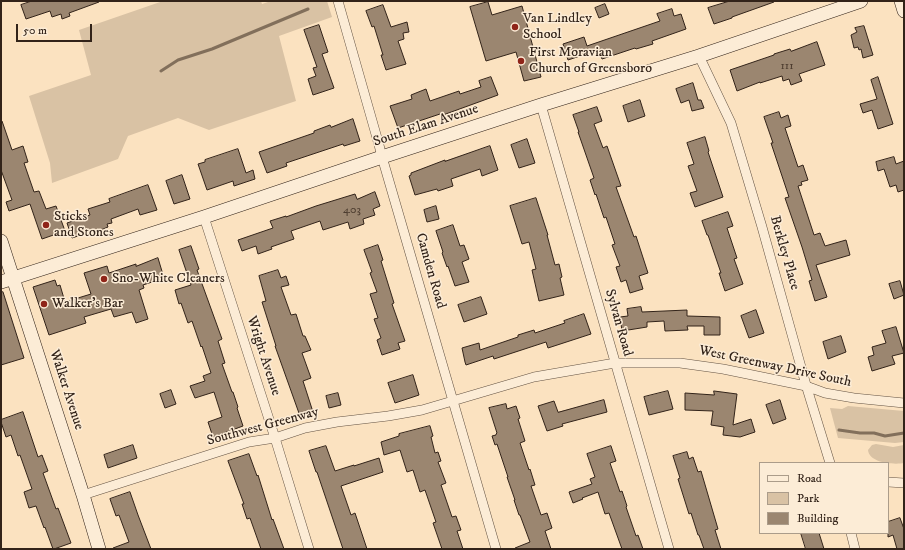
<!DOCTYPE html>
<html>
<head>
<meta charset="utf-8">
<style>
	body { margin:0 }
	#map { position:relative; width:905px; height:550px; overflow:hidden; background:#fbe2c0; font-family:"IM FELL DW Pica",serif }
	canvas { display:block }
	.frame { position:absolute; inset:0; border:2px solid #322319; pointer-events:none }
	.legend { position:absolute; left:759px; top:462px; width:130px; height:72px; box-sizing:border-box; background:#fcecd6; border:1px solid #ab9c8a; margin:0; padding:5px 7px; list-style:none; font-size:12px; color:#322319 }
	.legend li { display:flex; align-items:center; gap:8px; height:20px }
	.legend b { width:20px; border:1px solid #ab9c8a }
	.scale { position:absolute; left:16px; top:24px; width:76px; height:18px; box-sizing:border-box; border:2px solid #322319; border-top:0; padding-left:5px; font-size:12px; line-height:14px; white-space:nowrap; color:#322319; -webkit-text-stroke:3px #fcecd6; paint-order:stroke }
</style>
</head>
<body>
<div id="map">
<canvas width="905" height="550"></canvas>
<div class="frame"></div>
<ul class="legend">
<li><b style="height:5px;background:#fcecd6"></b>Road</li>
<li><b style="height:11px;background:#d9c2a4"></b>Park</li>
<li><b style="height:11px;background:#9b8670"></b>Building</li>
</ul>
<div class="scale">50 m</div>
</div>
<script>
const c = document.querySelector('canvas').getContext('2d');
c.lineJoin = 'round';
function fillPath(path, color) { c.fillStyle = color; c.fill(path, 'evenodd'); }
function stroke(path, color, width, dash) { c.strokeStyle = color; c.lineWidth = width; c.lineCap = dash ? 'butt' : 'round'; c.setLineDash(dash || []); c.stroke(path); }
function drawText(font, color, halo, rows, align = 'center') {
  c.font = font + ' "IM FELL DW Pica",serif'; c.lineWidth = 3; c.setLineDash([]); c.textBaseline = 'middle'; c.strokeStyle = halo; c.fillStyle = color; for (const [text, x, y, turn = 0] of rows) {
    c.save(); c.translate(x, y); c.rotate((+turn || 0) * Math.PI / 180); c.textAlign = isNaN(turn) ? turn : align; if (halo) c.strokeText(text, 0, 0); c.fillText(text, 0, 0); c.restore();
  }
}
const green = new Path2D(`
	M163 1H261L262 4 271 1H327L332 17 279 36 296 101 209 130 178 118 128 136 118 159 52 183 50 163 29 96 91 75 79 30Z
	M848 406 904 411V442L895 443 838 438 830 408 842 409Z
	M876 444 893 447 904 445V463C894 465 869 463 868 450L872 445Z`);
const stream = new Path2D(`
	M161 71 178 60 212 49 308 9
	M839 430 860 433H874L885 436 904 433`);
const building = new Path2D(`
	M32 1H99V2L69 13 70 16 62 19 61 14 52 17 50 11 26 19 21 5Z
	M730 1H773L774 2 732 17V18L714 24 708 8Z
	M488 2 492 15 522 6 541 77 524 81 516 52 486 61 470 7Z
	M605 4 609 14 599 18 595 8Z
	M383 5 391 27 407 22 409 32 403 33 404 39 398 41 406 64 386 70 381 55H383L374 26 372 27 366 11Z
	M672 9 674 16 681 14 686 29 652 41 653 44 636 49 635 48 602 59 598 50 568 60 563 44 584 37 587 46 660 21 657 14Z
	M319 25 328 52 322 54 334 88 313 95 308 79 316 76 313 68 317 67 304 30Z
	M864 26 873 55 863 58 861 49 859 50 858 47 854 48 851 35 857 32 855 28Z
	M817 42 825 65 799 74 802 81 791 85 789 79 783 81 782 76 760 83V82L737 91 730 70 774 55V54L790 49 791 51Z
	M491 77 498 95 443 115V113L398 128 390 106 412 99 411 95 426 89 430 101 459 91 460 94 481 87 479 81Z
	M878 77 893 124 878 129 872 110 863 113 860 104 877 99 871 80Z
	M693 83 698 100H701L704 108 692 111 689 100 681 103 676 89Z
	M640 100 645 116 628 122 623 106Z
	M597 107 602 121 594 124 603 148 607 146 621 186 616 187 634 237 636 236 648 273 639 276 643 289 630 293 626 280 621 282 616 267 620 266 612 245 615 244 606 217 604 218 596 194 595 195 590 180 594 178 578 132H579L573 115Z
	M779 112 781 118 788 115 791 126 785 128 798 167 803 165 808 180 801 182 802 185 798 186 814 235 820 233 825 246 846 240 850 255 816 265 827 297 815 301 809 281 812 280 802 247 785 198 789 197 771 143H773L764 117Z
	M353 119 360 141 344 146 343 144 286 163 287 166 267 173 259 152 314 133V131L330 125 331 127Z
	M1 121H2L12 150 23 146 28 162 24 163 34 192 39 191 46 209 56 206 65 231 42 239 30 204 9 211 6 202 12 200 1 170Z
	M705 137 709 151 708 152 723 197 695 207 690 193 697 191 688 166 694 164 687 143Z
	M527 139 535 163 519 168 511 145Z
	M490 146 498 170 482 176 480 169 451 179 453 186 438 191 437 189 415 195 409 176 411 175V173L445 160V161Z
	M238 149 246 173 253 170 255 179 234 186 233 181 207 190 198 164 205 162V160Z
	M894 157 896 164 904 161V190L898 192 896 185 890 187 884 169 878 171 876 162Z
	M182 175 190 199 174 204 166 181Z
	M148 185 157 210 140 215 138 209 111 219 112 223 107 224 108 227 96 232 95 230 72 238 67 223 90 215 88 209 110 202 109 199Z
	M375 192 380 206 373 209 375 215 363 219 364 224 350 229 348 222 323 230 320 221 291 231 294 239 271 247 272 249 258 254 256 246 242 251 238 240 273 228 270 221 286 216V217L316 206 355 194 357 199Z
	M536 198 548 235H547L555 265 559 264 562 277 560 278 564 295 539 301 532 270 536 269 529 242 522 244 510 206Z
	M436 206 439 219 427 222 424 210Z
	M728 212 733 226 727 228 737 258 734 259 743 284 725 291 719 273H721L708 235H707L702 221Z
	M453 225 460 246 464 245 469 259 462 262 469 282 455 286 448 266 447 267 442 253 443 252 436 231Z
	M378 245 383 260 381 261 394 303 392 304 405 341 398 343 400 349 382 355 377 340 381 338 374 319 378 318 370 294 377 292 370 273 372 272 364 250Z
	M191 246 199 269 197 270 222 339 218 341 225 363 222 364 232 392H233L238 407 237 408 243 426 213 437 208 422 222 417 214 392 195 398 190 386 205 381 203 376 211 373 202 346 201 347 192 321 188 323 181 303 179 304 175 290 191 285 179 250Z
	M158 258 164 278 143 285 144 288 139 290 148 319 136 323 132 312 114 317 111 309 84 317 86 323 49 335 33 287 55 280 57 286 60 285 65 302 91 294 84 273 107 266 109 273 136 264V266Z
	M278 270 281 278 286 276 289 285 281 287 291 315 296 314 303 336H305L311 350 302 353 311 378 303 381 313 412 300 416 275 346H276L262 302 266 301 259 276Z
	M900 281 904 295 894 299 889 284Z
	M3 292 24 358 1 365V293Z
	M481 297 487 314 464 322 458 305Z
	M641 307 642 312 687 310V316L720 317V335H704V326H687L688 330 665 331 664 321 647 322V327L622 331 620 317 628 316 627 309Z
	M756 310 764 333 749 338 741 316Z
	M584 314 591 334 548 348 546 342 494 359 493 356 466 365 465 362 462 348 479 343 480 350 518 337V335L534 330 535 333 565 323 564 321Z
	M896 327 904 353 892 356 895 364 872 371 868 357 874 355 872 347 886 343 882 331Z
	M841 336 846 352 828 359 823 342Z
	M413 375 419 395 395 403 388 383Z
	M171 390 176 404 165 408 160 394Z
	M668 391 673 409 649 415 644 397Z
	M714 391 737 394 733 425 751 419 755 432 740 437 723 435 724 427 711 425 713 411 685 410V393L714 395Z
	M338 393 341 405 329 408 326 396Z
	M604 400 607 412 562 424 563 426 547 431 538 406 554 401 558 412Z
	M780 400 786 419 773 424 766 405Z
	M506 404 507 409 516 406 520 418 518 419 525 441 520 443 529 470 530 469 535 485 531 486 541 515 547 513 552 528 545 531 551 549H515V548L530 542 520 515H519L514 500H515L507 477H508L497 444 495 445 492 436 496 435V434L497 433 489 408Z
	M23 412 38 457 42 455 48 471 43 473 56 509 58 508 71 543 54 549H53L45 527 44 528 36 506 29 508 24 492 32 489 20 455 18 456 11 435 6 437 1 422V420Z
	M430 426 433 436 431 437 435 453 438 452 441 461 438 462 446 483 441 485 452 517 456 516 461 530 457 531 463 549H442L433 523 436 522 425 490 420 492 413 470 407 472 400 450 384 455 381 442 399 436V434Z
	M133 445 137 458 108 468 104 455Z
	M326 446 335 471 354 465V466L379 458 383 472 341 486 351 515 355 513 367 549H343L317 472H316L309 451Z
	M611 446 616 461 610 463 620 492 622 491 627 506 626 507 636 536 638 535 643 549H622L609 513 605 514 598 492 582 498 583 499 573 503 569 492 592 484 590 479 595 477 587 454Z
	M687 452 689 459 693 457 698 472 701 471 718 529 715 530 721 549H704L699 535H698L691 513 689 514 678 479 680 478 673 456Z
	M249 454 257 476 258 475 272 520 273 519 284 549H261L250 518 247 519 242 504H244L228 461Z
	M130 492 138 515 151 549H114L113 548 129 542 119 515 116 516 110 499Z
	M900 518 904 529V549H897L893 535 888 537V522Z
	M801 533H819L824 549H806Z`);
const street = new Path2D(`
	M338 1 379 145 382 157 453 401 496 549
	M699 56 731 123 762 227 806 385 830 463
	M541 105 669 549
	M204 217 275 438 309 549
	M888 482 904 483
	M83 495 249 442 275 438 305 428 337 422 388 416 422 410 534 377 615 363H680L723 369 806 386 825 393 854 398 904 403
	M851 533 855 549`);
const secondary = new Path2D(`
	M901 1 904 11
	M1 241 83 495 99 549
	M1 282 204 217 382 157 541 105 699 56 861 1`);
const markers = [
	[515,27,4,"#8f2418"],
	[521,61,4,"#8f2418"],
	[46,225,4,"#8f2418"],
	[104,279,4,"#8f2418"],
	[44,304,4,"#8f2418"]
];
const numberNames = [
	["111",787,67],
	["403",352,211]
];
const poiNames = [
	["Van Lindley",523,19],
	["School",523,35],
	["First Moravian",529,53],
	["Church of Greensboro",529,69],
	["Sticks",54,217],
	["and Stones",54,233],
	["Sno-White Cleaners",112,279],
	["Walker's Bar",52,304]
];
const streetNames = [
	["South Elam Avenue",426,126,-18],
	["Berkley Place",784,253,74],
	["Camden Road",430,271,74],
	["Sylvan Road",618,323,74],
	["Wright Avenue",263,356,72],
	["West Greenway Drive South",775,367,12],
	["Walker Avenue",66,390,72],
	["Southwest Greenway",263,427,-15]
];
fillPath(green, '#d9c2a4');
stroke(stream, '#826f5b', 3);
fillPath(building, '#9b8670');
stroke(building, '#322319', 1);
stroke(street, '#645343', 10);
stroke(secondary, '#322319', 14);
stroke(street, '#fcecd6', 9);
stroke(secondary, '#fcecd6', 13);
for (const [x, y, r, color] of markers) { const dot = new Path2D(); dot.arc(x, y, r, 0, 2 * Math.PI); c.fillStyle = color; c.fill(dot); stroke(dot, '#fcecd6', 1.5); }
drawText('12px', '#4c3c2f', null, numberNames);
drawText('14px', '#322319', '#fcecd6', poiNames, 'left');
drawText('14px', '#322319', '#fcecd6', streetNames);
</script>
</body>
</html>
